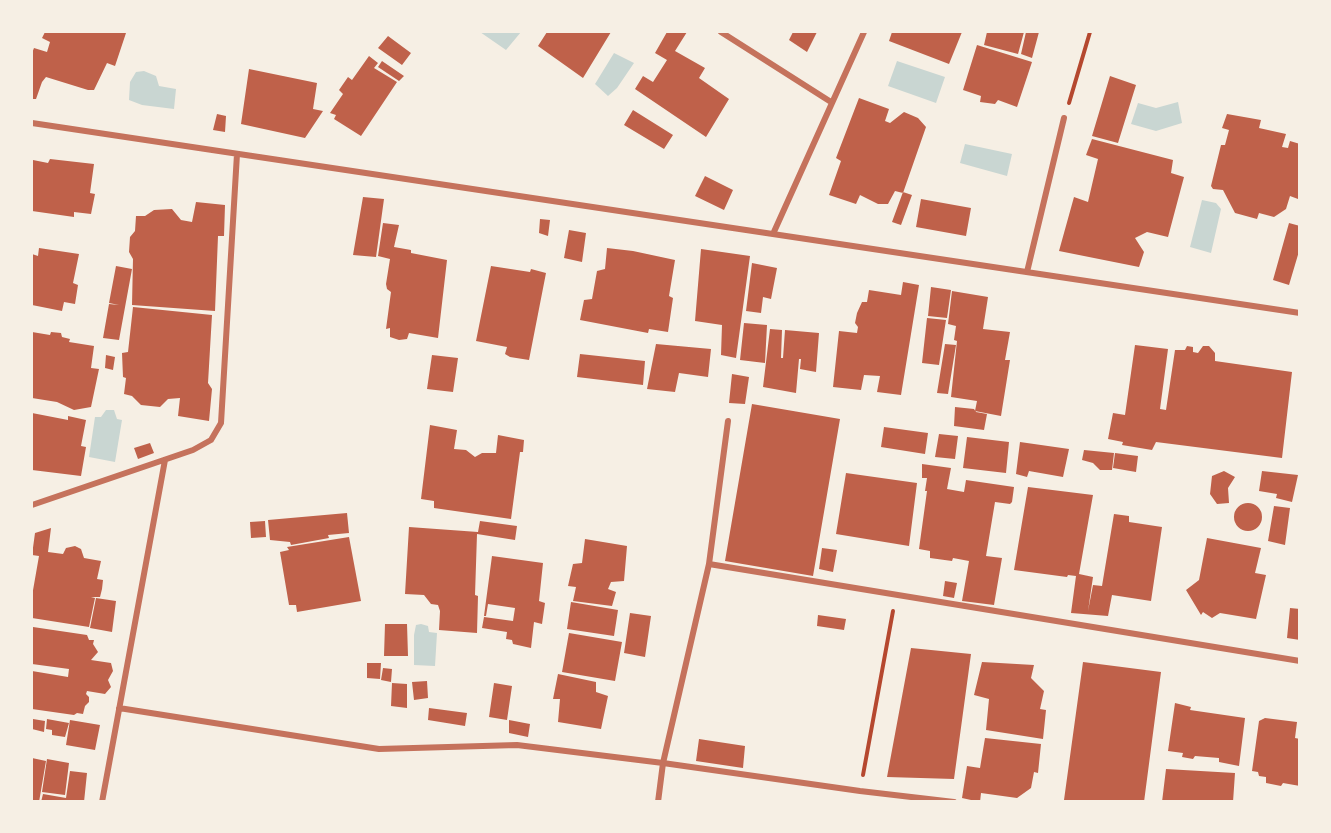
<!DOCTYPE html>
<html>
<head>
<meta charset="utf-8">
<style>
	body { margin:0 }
	#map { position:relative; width:1331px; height:833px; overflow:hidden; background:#f6efe4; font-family:"Nunito Sans",sans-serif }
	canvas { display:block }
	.frame { position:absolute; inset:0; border:33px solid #f6efe4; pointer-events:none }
</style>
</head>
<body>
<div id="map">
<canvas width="1331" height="833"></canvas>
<div class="frame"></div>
</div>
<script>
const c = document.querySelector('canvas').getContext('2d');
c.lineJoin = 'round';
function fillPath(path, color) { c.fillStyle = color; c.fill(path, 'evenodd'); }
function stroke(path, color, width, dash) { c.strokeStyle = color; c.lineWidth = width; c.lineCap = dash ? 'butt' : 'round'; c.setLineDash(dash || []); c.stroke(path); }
const water = new Path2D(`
	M480 32H521L506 50Z
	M614 53 634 63 617 88 608 96 595 84Z
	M897 61 945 77 936 103 888 86Z
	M144 71 156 76 159 86 176 89 174 109 142 105 129 100 130 82 136 72Z
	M1178 102 1182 123 1156 131 1131 124 1138 103 1156 108Z
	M965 144 1012 154 1007 176 960 163Z
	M1202 200 1216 203 1221 209 1211 253 1190 247Z
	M106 410H114L117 419 122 420 115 462 89 457 95 417H101Z
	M421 624 428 626 429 632 437 633 435 666 414 665V635L416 625Z`);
const building = new Path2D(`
	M45 32H123L126 33 115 66 107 63 94 90H88L46 77 42 82 36 99H32V53L34 48 47 52 50 42 42 38Z
	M547 32H611L583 78 538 46Z
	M667 32H687L675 51 705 68 699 78 729 99 706 137 635 89 643 76 653 82 667 60 655 53Z
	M793 32H817L807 52 789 40Z
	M892 32H962L949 64 889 41Z
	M987 32H1024L1018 54 984 45Z
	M1026 32H1039L1032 58 1021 54Z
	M388 36 411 53 402 65 378 48Z
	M977 45 1032 62 1017 107 998 100 995 104 980 102 981 96 963 90Z
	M369 56 378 63 374 68 397 82 361 136 334 119 336 115 330 113 343 94 339 90 348 77 352 80Z
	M382 61 404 76 399 81 378 67Z
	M249 69 317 83 313 109 323 111 305 138 241 124Z
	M1110 76 1136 85 1118 143 1092 136Z
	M859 98 889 109 885 121 890 123 904 112 918 118 926 127 903 193 895 191 888 204H878L860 195 856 204 829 195 841 161 836 158Z
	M633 110 673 135 664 149 624 125Z
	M217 114 226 116 225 132 213 130Z
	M1227 114 1261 120 1259 128 1286 134 1282 147 1288 148 1290 141 1300 144 1298 199 1290 196 1286 209 1274 217 1259 213 1257 219 1235 213 1223 190 1213 189 1211 186 1221 145H1225L1229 130 1222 128Z
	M1092 139 1173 160 1171 173 1184 177 1168 237 1147 232 1135 238 1144 252 1139 267 1059 251 1074 197 1088 202 1098 159 1086 155Z
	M50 159 94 164 90 193 95 194 91 214 74 212V217L32 211V164L33 160 48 163Z
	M705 176 733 190 724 210 695 196Z
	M903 192 912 195 901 225 892 222Z
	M363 197 384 199 376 257 353 255Z
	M921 199 971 208 966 236 916 227Z
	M196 202 225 205 224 236H218L215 311 132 305 133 259 129 252 130 237 135 231 136 216H145L154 210 172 209 181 220 192 222Z
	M540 219 550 220 548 236 539 233Z
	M383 223 399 225 394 247 411 250V253L447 260 438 338 409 333 407 339 399 340 390 337V328L386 329 391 292 387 289 386 284 390 259 378 256Z
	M1289 223 1300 226V248L1289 285 1273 280Z
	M569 230 586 233 582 262 564 258Z
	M39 248 79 254 73 283 78 285 75 304 64 302 62 311 32 305V254L38 256Z
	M607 248 633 251 675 260 669 296 673 298 668 332 649 329 648 333 580 320 584 300 592 299 597 271 605 269Z
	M701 249 750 256 736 358 721 355 722 325 695 321Z
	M752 263 777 268 771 299 763 297 761 313 746 311Z
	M116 266 132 269 119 340 103 338 109 304 119 305 109 303Z
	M491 266 530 272 531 269 546 273 529 360 510 357 505 354 507 347 476 341Z
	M903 282 919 285 901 395 877 392 880 376 864 375 861 390 833 387 839 331 857 333 858 327 855 323 857 313 862 302H867L869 290 901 295Z
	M931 287 951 290 947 318 928 316Z
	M952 291 988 297 983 329 1010 332 1005 360H1010L1001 416 975 411 977 401 951 397 957 341 954 340 956 326 948 324Z
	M133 307 212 315 208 383 212 389 209 421 178 416 180 398 168 399 160 407 141 405 132 396 124 394 126 378 123 377 122 353 128 352Z
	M927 318 946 320 939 365 922 363Z
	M744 323 767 325 765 363 740 360Z
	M770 329 782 330 781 358H783L785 330 819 333 816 372 800 369 801 359H799L796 393 763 387Z
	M32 332 50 335 51 332 61 333 62 337 70 339 69 342 94 346 91 368 99 369 91 407 74 410 57 402 32 398Z
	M656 344 711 349 708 377 679 373 675 392 647 389Z
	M945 344 956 345 948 394 937 393Z
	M1135 345 1168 349 1160 409 1166 410 1175 350H1185L1187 346 1193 347V352L1198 353 1203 346H1209L1215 353V361L1292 372 1282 458 1156 442 1152 450 1122 445 1123 442 1108 439 1113 413 1125 415Z
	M580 354 645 361 643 385 577 377Z
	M106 355 115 357 113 370 105 368Z
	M432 355 458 358 453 392 427 389Z
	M732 374 749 377 745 404 729 403Z
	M752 404 840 419 813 576 725 561Z
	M955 407 974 409 976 412 987 414 984 430 954 426Z
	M32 413 68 420V416L86 420 81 446 86 447 81 476 32 470Z
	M430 425 457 430 454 449 466 450 475 457 482 453H496L498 435 524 440 523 452H520L511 519 434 508V501L421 499Z
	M884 427 928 433 925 454 881 447Z
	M939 434 958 436 955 459 935 457Z
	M967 437 1009 442 1006 473 963 468Z
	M1020 442 1069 449 1063 477 1029 471 1027 477 1016 474Z
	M150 443 154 453 138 459 134 448Z
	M1084 450 1114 453 1112 470H1100L1093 463 1082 460Z
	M1115 453 1138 456 1136 472 1113 468Z
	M922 464 951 468 947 489 964 492 966 480 1014 487 1012 502 1010 504 995 502 986 556 1002 558 994 605 962 601 969 561 953 558 952 561 930 558V551L919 549 927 491H925L927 478H922Z
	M1224 471 1235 477 1228 488 1229 503 1217 504 1210 494 1212 476Z
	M1262 471 1298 475 1292 502 1276 498 1277 494 1259 491Z
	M846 473 917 483 909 546 836 534Z
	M1028 487 1093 495 1079 574 1093 577 1088 611 1093 585 1102 586 1114 514 1129 516V522L1162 527 1151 601 1112 595 1108 616 1071 613 1076 576 1068 575 1067 577 1014 570Z
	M1234 517a14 14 0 1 1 28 0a14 14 0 1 1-28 0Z
	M1274 506 1290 508 1285 545 1268 541Z
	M347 513 349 533 328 535 329 538 291 545 290 542 270 540 268 520Z
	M265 521 266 537 251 538 250 522Z
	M480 521 517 526 515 540 477 534 475 595 478 596 477 633 439 630 440 611 438 605 431 604 424 595 405 594 409 527 478 532Z
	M51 528 48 552 63 554 66 548 75 546 81 549 84 558 101 561 97 579 103 580 102 589 100 597H91L95 598 89 627 32 618V596L39 556 32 555 35 533Z
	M349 537 361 601 297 612 296 605H289L280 552 289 550 287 547Z
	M1207 538 1261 548 1255 573 1266 575 1256 619 1220 613 1212 618 1203 612 1201 615 1186 590 1199 580Z
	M585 539 627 546 624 581 611 582 608 589 616 592 612 606 573 601 576 587 568 586 573 564 582 563Z
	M822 548 837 550 833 572 819 569Z
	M492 556 543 563 539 601 545 603 542 624 534 622 531 648 513 644 512 640 506 639 507 632 482 628 484 617 513 621 515 608 488 604 486 616H484Z
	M945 581 957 583 954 598 943 596Z
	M96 598 116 601 112 632 90 628Z
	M571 602 618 610 614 636 567 629Z
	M1290 608 1300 609V640L1287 638Z
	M630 613 651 616 645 657 624 653Z
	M818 615 846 619 844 630 817 626Z
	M385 624H407L408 656H384Z
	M33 627 87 635 89 640H94L93 644 98 652 91 660 111 663 113 671 108 680 111 687 105 694 87 691 86 694 89 697V702L85 706 83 714 77 713 74 715 32 709V671L68 677 69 669 32 664V628Z
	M569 633 622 642 615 681 562 672Z
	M911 648 971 654 954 779 887 777Z
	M982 662 1034 665 1031 678 1044 691 1040 709 1046 710 1043 739 986 730 989 699 974 695Z
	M1083 662 1161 672 1144 802H1079L1064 800Z
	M367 663H381L380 679 367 678Z
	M383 668 392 669 391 682 381 680Z
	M558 674 596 682V692L608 696 601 729 558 722 560 699H553Z
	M427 681 428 698 414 700 412 682Z
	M392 683 407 684V708L391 706Z
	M494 683 512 686 507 720 489 717Z
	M1175 703 1191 707 1190 710 1245 718 1239 766 1219 762V758L1195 756 1193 759 1182 757 1183 753 1168 751Z
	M429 708 467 713 465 726 428 720Z
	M1265 718 1297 722 1295 738 1300 739V786L1283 783 1281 786 1266 783V777L1259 776 1258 772 1252 771 1259 721Z
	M33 719 45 721 44 732 32 729Z
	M47 719 69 723 65 737 52 735V730L46 729Z
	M70 720 100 725 95 750 66 745Z
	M509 720 530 724 528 737 509 733Z
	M985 738 1041 744 1038 773 1034 772 1031 788 1017 798 981 793 980 802 962 798 967 766 980 768Z
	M699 739 745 746 743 768 696 761Z
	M32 758 46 761 39 802H32Z
	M47 759 69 763 65 795 42 792Z
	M1166 769 1235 773 1233 802H1162Z
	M70 771 87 773 84 802H41L43 794 66 798Z`);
const path = new Path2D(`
	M1069 103 1090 32
	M863 775 893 611`);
const minor = new Path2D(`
	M721 32 831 102
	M32 123 1300 313
	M773 234 864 32
	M1027 272 1064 118
	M32 505 193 450 211 440 221 423 237 154
	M709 564 1300 661
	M119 708 379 749 517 745 663 763 860 791 954 802
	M102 802 165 460
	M658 802 663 763 709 564 728 421`);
fillPath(water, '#c9d6d2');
fillPath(building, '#bf614a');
stroke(path, '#b5482f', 4);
stroke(minor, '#c5725c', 6);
</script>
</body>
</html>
